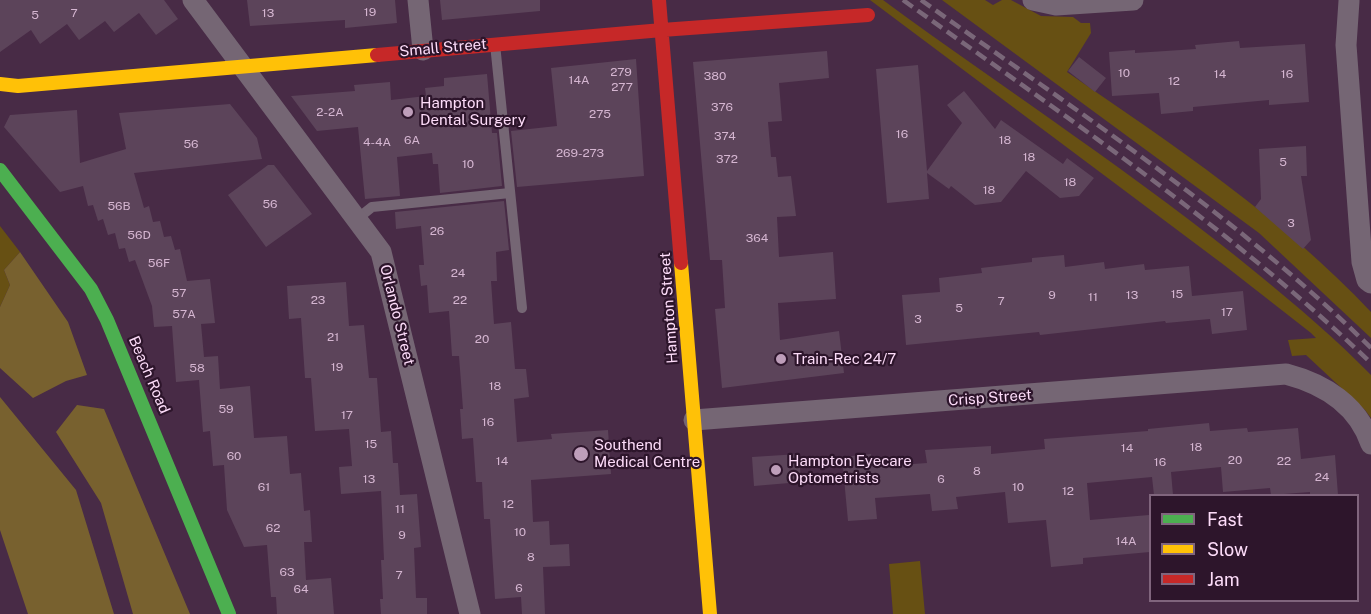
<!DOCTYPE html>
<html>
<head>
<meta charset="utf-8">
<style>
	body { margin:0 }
	#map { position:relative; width:1371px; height:614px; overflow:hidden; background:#482b46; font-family:"Public Sans",sans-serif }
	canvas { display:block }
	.legend { position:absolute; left:1149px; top:494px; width:210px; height:108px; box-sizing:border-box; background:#2d152b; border:2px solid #80657d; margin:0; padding:8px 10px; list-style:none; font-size:18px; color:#fddcf9 }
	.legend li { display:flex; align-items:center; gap:12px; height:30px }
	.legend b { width:30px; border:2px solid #80657d }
</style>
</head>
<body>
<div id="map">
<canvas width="1371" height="614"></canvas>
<ul class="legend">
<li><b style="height:8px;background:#4caf50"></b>Fast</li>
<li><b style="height:8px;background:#ffc107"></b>Slow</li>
<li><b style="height:8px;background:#c62828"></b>Jam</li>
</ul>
</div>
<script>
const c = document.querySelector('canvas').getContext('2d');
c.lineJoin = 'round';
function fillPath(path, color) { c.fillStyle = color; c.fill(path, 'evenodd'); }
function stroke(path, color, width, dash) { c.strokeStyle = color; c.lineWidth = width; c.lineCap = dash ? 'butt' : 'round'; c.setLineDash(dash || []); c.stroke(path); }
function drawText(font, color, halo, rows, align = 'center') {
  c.font = font + ' "Public Sans",sans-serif'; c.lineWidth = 4.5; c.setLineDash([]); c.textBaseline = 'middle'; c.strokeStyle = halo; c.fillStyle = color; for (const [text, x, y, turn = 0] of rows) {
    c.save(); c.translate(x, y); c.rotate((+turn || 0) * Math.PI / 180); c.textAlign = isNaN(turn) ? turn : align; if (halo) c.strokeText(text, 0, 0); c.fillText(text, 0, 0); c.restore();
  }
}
const green = new Path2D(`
	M870 0H883C1008 92 1139 176 1259 275 1297 306 1336 339 1371 375V418L1365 410 1306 355 1292 356 1288 340 1316 338 1311 333 1224 265Z
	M942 0H985L993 5 1002 0H1011L1041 16 1073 17 1081 23H1090L1091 33 1067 72C1173 145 1283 218 1371 312V338L1259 233Z
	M0 226 20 252 4 270 10 285 0 307Z
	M920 561 925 614H893L889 564Z`);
const forest = new Path2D(`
	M20 252 68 322 87 375 66 381 33 398 0 368V307L10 285 4 270Z
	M0 397 76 490 114 614H28L0 530Z
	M77 405 104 409 190 614H133L101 503 56 432Z`);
const building = new Path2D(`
	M0 0H164L178 19 156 35 139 13 114 32 105 21 79 40 67 24 40 44 31 30 0 52Z
	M247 0H395L397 23 345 28V20L250 26Z
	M440 0H540V11L442 20Z
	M1239 41 1240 48 1305 44 1309 102 1269 105V100L1193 107V111L1161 114 1159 93 1112 96 1109 52 1135 50V53L1196 49 1195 45Z
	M827 51 829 78 779 83 782 121 768 122 771 157H776L778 177 791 176 796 216 777 217 779 257 833 252 836 299 778 303 780 340 839 331 844 373 722 388 715 309 725 308 722 260H710L693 62Z
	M1079 57 1106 78 1095 92 1068 71Z
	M636 59 644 176 517 187 511 131 557 126 551 68Z
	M918 65 927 171 962 123 947 105 964 91 995 129 1001 120 1063 164 1067 158 1094 178 1079 196 1060 198 1026 171 1001 202 975 205 951 186 949 189 927 173 929 199 887 203 876 69Z
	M487 74 492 133H497L502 186 440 193 438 164H433L432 153 397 157 400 196 365 199 358 127 317 131 291 96 355 91 354 85 390 82 391 100 426 96 425 88 444 86V78Z
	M230 104 257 138 262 159 134 173 144 208 149 206 153 222 160 221 164 237 171 236 175 250 180 249 187 281 210 279 215 323 201 324 204 357 218 356 220 389 250 386 254 438 287 436 290 474 301 473 304 511 310 510 312 542H304L306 580 331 578 334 614H277L276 597H271L267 545 244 547 227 510 224 465 213 466 210 431 203 432 199 380 176 382 172 326 154 327 152 306 135 260 129 262 125 248 119 249 115 233 108 235 103 219 98 221 93 205 88 206 83 186 60 192 4 127 10 115 77 110 80 163 126 149 119 113Z
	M1306 146 1307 176H1301L1311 240 1303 249 1255 207 1261 199 1259 149Z
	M268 165H274L312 214 266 247 228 195Z
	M504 201 509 250 496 252 497 281H491L494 324 511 322 515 369H526L529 397 514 399 517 442 552 439 551 434 608 430 611 474 531 480 533 522 549 521 550 545 569 544 570 566 543 567 545 614H522L521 597 495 599 490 519H484L482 482H476L473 438 462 439 460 409H463L459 356H452L449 311 429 313 427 285 421 286 419 265H424L421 226 396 229 395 212Z
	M1064 255 1065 267 1104 262 1105 269 1144 264 1145 270 1189 266 1192 296 1243 291 1247 330 1212 334 1210 319 1166 323 1165 321 1040 335 1039 332 906 345 902 295 940 292 939 278 982 273 981 268 1032 262V258Z
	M346 282 349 326 364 325 369 378H377L381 432 391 431 393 463H398L400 495 417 494 421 547 414 548 416 598H427V614H381L380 599H383L381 560H384L381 491 341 494 339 467 352 466 349 429 315 431 311 378H305L301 318 289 319 287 286Z
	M1209 423 1210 431 1247 428 1248 432 1298 428 1301 459 1335 455 1338 495H1310V492L1271 495 1270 488 1223 492 1221 467 1171 472 1173 495H1154L1152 477 1087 483 1090 520 1149 515 1150 552 1083 558V564L1051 567 1046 520 1008 523 1005 492 956 497 958 509 932 511 930 494 875 498 877 519 848 521 842 457 871 454 873 467 927 463 925 450 991 446V454L1045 449 1044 439 1148 431V429Z
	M799 454 801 482 754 486 752 457Z`);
const lane = new Path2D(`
	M495 44 522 308
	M357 219 372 207 510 193`);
const street = new Path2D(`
	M193 0 381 252 470 614
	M418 0 423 50
	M1033 0 1056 5 1133 0
	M1349 1 1346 45 1362 262 1367 280 1371 283
	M694 420 1286 374C1324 384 1358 405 1371 444`);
const fast = new Path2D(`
	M0 170 91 289 107 320 229 614`);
const slow = new Path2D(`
	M0 84 18 86 377 55
	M681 263 710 614`);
const jam = new Path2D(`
	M659 0 681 263
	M377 55 662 30 868 15`);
const rail = new Path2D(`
	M903 0C1063 115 1228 226 1371 363
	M921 0C1075 110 1236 215 1371 348`);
const markers = [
	[408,112,6,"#be9eba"],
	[781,359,6,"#be9eba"],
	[581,454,8,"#be9eba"],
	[776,470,6,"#be9eba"]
];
const numberNames = [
	["19",370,12],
	["7",74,13],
	["13",268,13],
	["5",35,15],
	["279",621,72],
	["10",1124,73],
	["14",1220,74],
	["16",1287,74],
	["380",715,76],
	["14A",579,80],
	["12",1174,81],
	["277",622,87],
	["376",722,107],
	["2-2A",330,112],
	["275",600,114],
	["16",902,134],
	["374",725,136],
	["6A",412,140],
	["18",1005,140],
	["4-4A",377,142],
	["56",191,144],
	["269-273",580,153],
	["18",1029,157],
	["372",727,159],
	["5",1283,162],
	["10",468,164],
	["18",1070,182],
	["18",989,190],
	["56",270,204],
	["56B",119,206],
	["3",1291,223],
	["26",437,231],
	["56D",139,235],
	["364",757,238],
	["56F",159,263],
	["24",458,273],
	["57",179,293],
	["15",1177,294],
	["9",1052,295],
	["13",1132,295],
	["11",1093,297],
	["23",318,300],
	["22",460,300],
	["7",1001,301],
	["5",959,308],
	["17",1227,312],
	["57A",184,314],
	["3",918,319],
	["21",333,337],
	["20",482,339],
	["19",337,367],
	["58",197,368],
	["18",495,386],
	["59",226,409],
	["17",347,415],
	["16",488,422],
	["15",371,444],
	["18",1196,447],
	["14",1127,448],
	["60",234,456],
	["20",1235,460],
	["14",502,461],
	["22",1284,461],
	["16",1160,462],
	["8",977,471],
	["24",1322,477],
	["13",369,479],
	["6",941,479],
	["61",264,487],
	["10",1018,487],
	["12",1068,491],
	["12",508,504],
	["11",400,509],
	["62",273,528],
	["10",520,532],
	["9",402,535],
	["14A",1126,541],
	["8",531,557],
	["63",287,572],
	["7",399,575],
	["6",519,588],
	["64",301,589]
];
const streetNames = [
	["Small Street",443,48,-5],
	["Hampton Street",669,308,-94],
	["Orlando Street",397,315,76],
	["Beach Road",149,375,67],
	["Crisp Street",990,398,-4]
];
const poiNames = [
	["Hampton",420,103],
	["Dental Surgery",420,120],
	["Train-Rec 24/7",793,359],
	["Southend",594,445],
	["Medical Centre",594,462],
	["Hampton Eyecare",788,461],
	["Optometrists",788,478]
];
fillPath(green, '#675013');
fillPath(forest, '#78612f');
fillPath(building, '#5c445a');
stroke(lane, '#756674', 10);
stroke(street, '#756674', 21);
stroke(fast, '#4caf50', 14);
stroke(slow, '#ffc107', 14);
stroke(jam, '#c62828', 14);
stroke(rail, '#7a6779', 4.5, [12, 6]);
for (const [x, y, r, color] of markers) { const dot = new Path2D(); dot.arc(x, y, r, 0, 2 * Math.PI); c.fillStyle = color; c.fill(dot); stroke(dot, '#2d152b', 2); }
drawText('12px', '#d5b6d1', null, numberNames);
drawText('15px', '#fddcf9', '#2d152b', streetNames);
drawText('15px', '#fddcf9', '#2d152b', poiNames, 'left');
</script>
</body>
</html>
